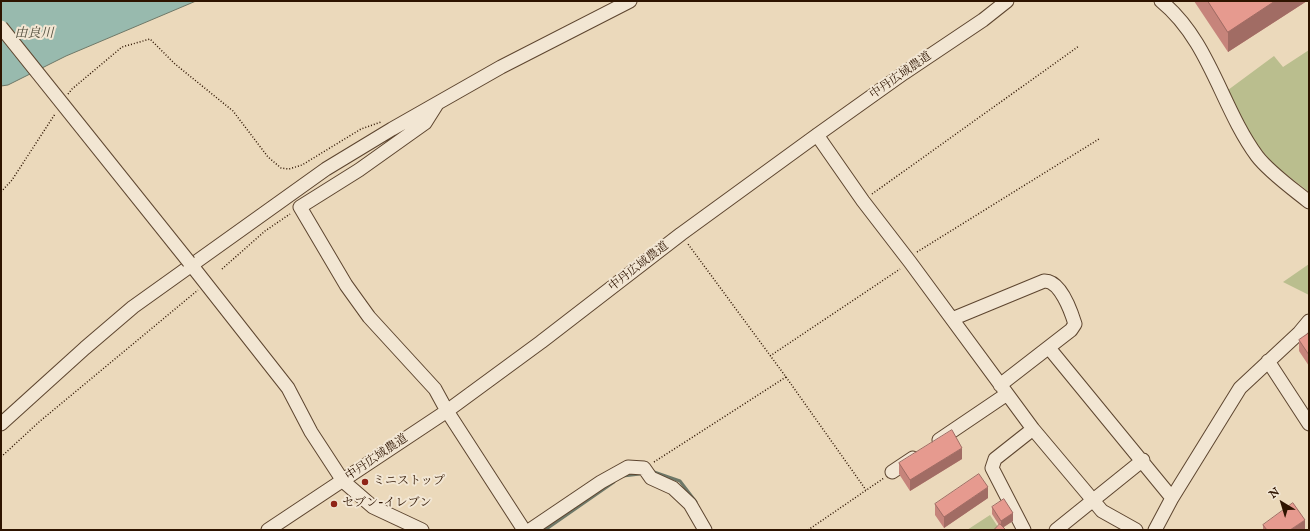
<!DOCTYPE html>
<html>
<head>
<meta charset="utf-8">
<style>
	body { margin:0 }
	#map { position:relative; width:1310px; height:531px; overflow:hidden; background:#ebd9bb; font-family:"IM FELL English",serif }
	canvas { display:block }
	.frame { position:absolute; inset:0; border:2px solid #2e1400; pointer-events:none }
	.north { position:absolute; left:1262px; top:483px; width:40px; height:40px; -webkit-text-stroke:3px #f2e6d3; paint-order:stroke; rotate:322deg; font-size:11px; font-weight:700; line-height:16px; text-align:center; color:#2e1400 }
	.north::after { content:''; display:block; margin:auto; width:14px; height:18px; background:#2e1400; clip-path:polygon(50% 0,100% 100%,50% 72%,0 100%) }
</style>
</head>
<body>
<div id="map">
<canvas width="1310" height="531"></canvas>
<div class="frame"></div>
<div class="north">N</div>
</div>
<script>
const c = document.querySelector('canvas').getContext('2d');
c.lineJoin = 'round';
function fillPath(path, color) { c.fillStyle = color; c.fill(path, 'evenodd'); }
function stroke(path, color, width, dash) { c.strokeStyle = color; c.lineWidth = width; c.lineCap = dash ? 'butt' : 'round'; c.setLineDash(dash || []); c.stroke(path); }
function drawText(font, color, halo, rows, align = 'center') {
  c.font = font + ' "IM FELL English","Noto Serif JP",serif'; c.lineWidth = 4; c.setLineDash([]); c.textBaseline = 'middle'; c.strokeStyle = halo; c.fillStyle = color; for (const [text, x, y, turn = 0] of rows) {
    c.save(); c.translate(x, y); c.rotate((+turn || 0) * Math.PI / 180); c.textAlign = isNaN(turn) ? turn : align; if (halo) c.strokeText(text, 0, 0); c.fillText(text, 0, 0); c.restore();
  }
}
const green = new Path2D(`
	M1309 50V192L1273 164 1253 139 1228 90 1274 56 1283 67Z
	M1309 264V295L1283 282Z
	M990 515 1000 530H967Z`);
const water = new Path2D(`
	M1 1H196L66 56 8 85 1 86Z`);
const stream = new Path2D(`
	M651 472H654L680 481 696 502
	M623 476 640 474
	M545 530 614 482`);
const path = new Path2D(`
	M68 94 72 89 122 47 150 39 175 64 233 111 268 157 281 168 289 169 302 165 361 129 381 122
	M1 192 12 180 55 114
	M872 194 1079 46
	M917 252 1099 139
	M222 269 265 231 290 214
	M770 356 900 269
	M786 377 866 490
	M1 457 39 422 198 290
	M654 462 786 377 688 244
	M808 530 884 478`);
const minor = new Path2D(`
	M1161 1C1210 41 1221 107 1257 156 1269 172 1293 189 1309 202
	M437 104 425 123 359 170 300 207 346 285 369 317 435 389 447 411 524 530
	M817 135 863 201 910 262 1033 429 1102 511 1136 530
	M189 262 288 388 311 432 343 481 373 507 422 530
	M952 319 1044 281C1060 280 1071 311 1075 324L1071 330 1000 385
	M1049 348 1172 498
	M1268 361 1309 424
	M1 424 85 348 133 307 326 169 392 129 501 67 630 1
	M939 440 1007 394
	M892 472 913 458
	M268 530 447 411 541 342 681 234 817 135 904 73 983 20 1007 1
	M530 530 601 482 628 467 644 468 651 478 673 488 690 504 705 530
	M1024 530 992 468 995 459 1033 429
	M1056 530 1143 460
	M1155 530 1172 498 1240 388 1299 333 1309 321`);
const minorBridge = new Path2D(`
	M1 27 189 262`);
const wall = new Path2D(`
	M1194 1H1307L1228 52Z
	M1309 333V366L1299 351V340Z
	M962 459 910 491 899 474V463Z
	M988 498 944 528 935 515V504Z
	M992 507 1013 521 1003 527 999 525 992 514Z
	M1263 525 1305 530H1263Z`);
const shadedWall = new Path2D(`
	M1275 1H1307L1228 52V32Z
	M962 448V459L910 491V480Z
	M988 487V498L944 528V517Z
	M1013 513V521L1001 529V521Z
	M1305 520V530H1290Z`);
const building = new Path2D(`
	M1208 1H1275L1228 32Z
	M1309 333V355L1299 340Z
	M952 430 962 448 910 480 899 463Z
	M979 474 988 487 944 517 935 504Z
	M1004 499 1013 513 1001 521 992 507Z
	M1293 503 1305 520 1290 530H1267L1263 525Z
	M1000 524 1006 530H994Z`);
const markers = [
	[365,482,4,"#8f2418"],
	[334,504,4,"#8f2418"]
];
const streetNames = [
	["中丹広域農道",901,76,-35],
	["中丹広域農道",639,267,-38],
	["中丹広域農道",377,458,-34]
];
const poiNames = [
	["ミニストップ",373,482],
	["セブン-イレブン",342,504]
];
const waterNames = [
	["由良川",34,34]
];
fillPath(green, '#babe8e');
fillPath(water, '#98baae');
stroke(water, '#6e7868', 1);
stroke(stream, '#6e7868', 3);
stroke(minor, '#5d452f', 15);
stroke(path, '#2e1400', 1.5, [1, 2]);
stroke(minor, '#f2e6d3', 13);
stroke(minorBridge, '#5d452f', 15, []);
stroke(minorBridge, '#f2e6d3', 13);
fillPath(wall, '#c6847b');
fillPath(shadedWall, '#a16c64');
fillPath(building, '#e69a8f');
stroke(building, '#a16c64', 1);
for (const [x, y, r, color] of markers) { const dot = new Path2D(); dot.arc(x, y, r, 0, 2 * Math.PI); c.fillStyle = color; c.fill(dot); stroke(dot, '#f2e6d3', 1.5); }
drawText('12px', '#2e1400', '#f2e6d3', streetNames);
drawText('12px', '#2e1400', '#f2e6d3', poiNames, 'left');
drawText('italic 13px', '#534e3d', '#f2e6d3', waterNames);
</script>
</body>
</html>
